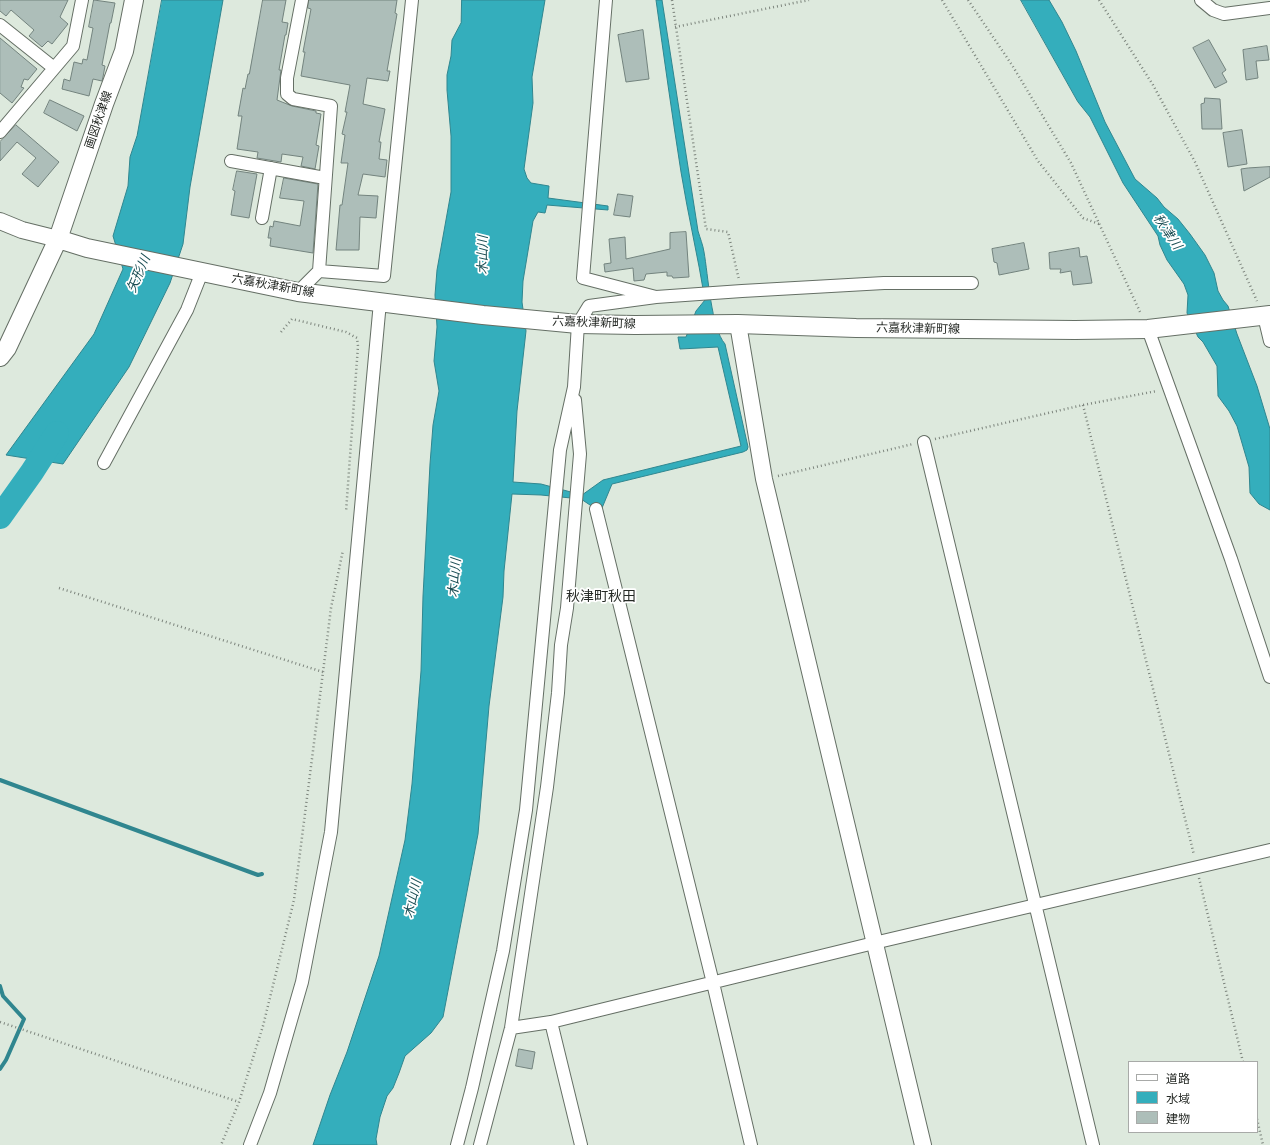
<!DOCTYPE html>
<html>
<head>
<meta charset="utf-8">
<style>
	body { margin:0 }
	#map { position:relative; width:1270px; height:1145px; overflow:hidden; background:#dde9dd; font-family:Bitter,"Noto Sans JP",serif }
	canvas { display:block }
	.legend { position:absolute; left:1128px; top:1061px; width:130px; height:72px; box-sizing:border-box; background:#fff; border:1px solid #a8aaa8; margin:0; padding:5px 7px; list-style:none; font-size:12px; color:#262a26 }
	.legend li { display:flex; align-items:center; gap:8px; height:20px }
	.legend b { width:20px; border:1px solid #a8aaa8 }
</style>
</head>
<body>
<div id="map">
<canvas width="1270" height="1145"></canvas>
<ul class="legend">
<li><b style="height:5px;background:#fff"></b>道路</li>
<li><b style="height:11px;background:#34aebc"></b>水域</li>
<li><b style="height:11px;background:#adbeb9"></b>建物</li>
</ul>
</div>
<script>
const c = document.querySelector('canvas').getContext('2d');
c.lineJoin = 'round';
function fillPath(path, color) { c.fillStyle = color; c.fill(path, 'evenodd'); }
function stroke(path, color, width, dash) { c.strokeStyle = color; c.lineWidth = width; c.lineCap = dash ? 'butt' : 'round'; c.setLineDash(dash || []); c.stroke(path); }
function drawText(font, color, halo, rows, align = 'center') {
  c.font = font + ' Bitter,"Noto Sans JP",serif'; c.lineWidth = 3.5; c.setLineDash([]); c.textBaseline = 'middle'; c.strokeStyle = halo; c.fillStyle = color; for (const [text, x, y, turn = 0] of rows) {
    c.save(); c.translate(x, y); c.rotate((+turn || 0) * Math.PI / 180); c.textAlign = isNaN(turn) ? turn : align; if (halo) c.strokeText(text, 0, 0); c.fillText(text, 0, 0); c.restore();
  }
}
const water = new Path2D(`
	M162 0H223L190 187 183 244 170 283 129 367 63 464 6 455 94 334 123 269 113 236 128 186 130 157 137 136Z
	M462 0H545L532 77 533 103 524 169 527 178 531 183 549 186 548 198 608 206V210L547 205 545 213 538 212 533 221 523 281 522 302 526 331 517 411 513 482 541 484 582 495 603 480 741 446 718 347 680 349 678 337H686L696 311 705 300C698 257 688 215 681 172 672 115 664 57 656 0H662L698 231C700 238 703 245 704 252 708 274 711 328 725 344L748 447 747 450 743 452 612 484 602 508 627 616 596 509 581 499 541 495 512 494 504 571 503 597 489 706 478 834 443 1017 431 1033 405 1056 399 1073 393 1088 387 1096 380 1117 376 1139 377 1145H313L330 1095 347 1052 379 956 405 840 412 784 421 671 423 596 430 464 433 425 439 391 434 361 437 327 435 295 437 270 451 192V136L447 90V75L451 56 452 40 461 23Z
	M1021 0H1049L1062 22 1076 51 1105 122 1135 179 1157 198 1164 207 1178 219 1190 234 1205 255 1214 273 1218 291 1223 300 1228 306 1237 334 1257 386 1270 429V510L1259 504 1250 493 1249 467 1237 426 1229 411 1218 396 1217 366 1203 342 1198 337 1187 313 1188 295 1184 284 1167 260 1160 245 1158 236 1123 183 1090 117 1078 102Z`);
const stream = new Path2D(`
	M0 780 258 875 262 874
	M0 986 3 996 24 1019 6 1060 0 1069`);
const river = new Path2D(`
	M0 517 32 472 57 433`);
const building = new Path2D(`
	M0 0H68L60 17 68 24 52 44 48 41 42 47 29 36 34 30 11 10 6 16 0 11Z
	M94 0 115 3 111 23H110L102 65 105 66 103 77 102 81 93 79 89 96 62 89 64 79 70 81 74 62 82 64 83 59 87 60 93 28 89 27Z
	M263 0H286L282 22 288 23 286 35H285L279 70H281L277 100 292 106 316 111V113L321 114 316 145 319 146 315 169 301 166 303 157 282 154 281 162 257 158 258 152 237 149 242 116H238L243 88 245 89 248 74H249Z
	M309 0H397L395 13 397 14 387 71H390L388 81 367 78 363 104 385 109 379 142H381L379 159 387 160 385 177 363 174 358 195 378 196 376 218 360 217 359 250H336L340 205H342L348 163H341L345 135 342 134 347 112H345L350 85 301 76 305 52H303L311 9 308 8Z
	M643 30 649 79 626 82 618 35Z
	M0 38 37 69 28 80 24 79 21 87 24 88 12 103 0 93Z
	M1209 40 1226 70 1222 73 1227 82 1215 88 1193 48Z
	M1267 46 1269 60 1256 61 1258 78 1246 80 1243 50Z
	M1205 98 1220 99 1222 129H1202L1201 104 1204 103Z
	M50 100 84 116 77 131 44 113Z
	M16 125 59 162 38 187 22 174 36 158 17 142 0 161V142Z
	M1242 130 1247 164 1228 167 1223 133Z
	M1270 167V177L1244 191 1241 169 1248 168Z
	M237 171 257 174 249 218 231 215 235 191 233 190Z
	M284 178 318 184 313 253 270 246 271 238H268L270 226 273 227 274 221 300 226 304 201 280 198Z
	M618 194 633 196 630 217 614 215Z
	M686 232 689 277 673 278 672 276H667V272L646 274 644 280 634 281 633 268 605 272 604 264 611 263 609 239 625 237 626 259 670 249V233Z
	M1024 243 1029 269 999 275 997 263 994 262 992 249Z
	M1079 248 1080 257 1087 256 1092 283 1073 285 1071 271 1060 273 1061 269H1050L1049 253Z
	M519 1049 535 1052 532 1069 516 1066Z`);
const path = new Path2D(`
	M672 0 706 229 728 232 739 280
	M942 0 1038 161 1083 218 1099 224
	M968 0 1012 65 1071 163 1141 314
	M1099 0 1153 85 1195 162 1257 301
	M675 27 809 0
	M281 332 292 319 346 332 357 338 358 346 346 512
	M1083 405 1194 855
	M935 439 1083 405 1157 391
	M778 476 913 444
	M59 588 323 672 294 900 263 1026 239 1102 221 1145
	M323 672 331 608 343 550
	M1199 878 1243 1062
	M0 1022 239 1102
	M1257 1119 1263 1145`);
const minor = new Path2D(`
	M606 0 583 278 656 297 742 291 884 283H972
	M1201 0 1213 10 1224 14 1270 8
	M0 25 54 68
	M0 132 73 46 82 0
	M231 161 325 178
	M262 218 271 168
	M319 271 384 276 412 0
	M298 292 319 271 331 106 293 99 287 94V78L302 0
	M1264 316 1270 341
	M1148 329 1231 559 1270 677
	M924 442 1093 1145
	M104 463 187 310 202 272
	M596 509 713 983 751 1145
	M551 1022 581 1145
	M511 1028 551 1022 874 943 1270 850
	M250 1145 270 1093 302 982 331 832 380 302
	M457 1145 472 1088 503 951 526 810 560 450 574 387 578 324 589 306 656 297
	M480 1145 511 1028 547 787 558 693 561 645 567 608 580 454 575 400`);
const tertiary = new Path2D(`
	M0 221 22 230 58 239
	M738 324 764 479 923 1145`);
const secondary = new Path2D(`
	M58 239 104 104 124 51 134 0
	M0 357 7 348 58 239 87 248 298 292 483 315 578 324 635 325 738 324 856 328 1075 330 1148 329 1270 315`);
const streetNames = [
	["画図秋津線",99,120,-71],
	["六嘉秋津新町線",273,286,10],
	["六嘉秋津新町線",594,323,2],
	["六嘉秋津新町線",918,329,1]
];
const waterNames = [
	["秋津川",1167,232,56],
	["木山川",483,255,-90],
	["矢形川",139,274,-67],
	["木山川",455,578,-85],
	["木山川",413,899,-77]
];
const quarterNames = [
	["秋津町秋田",601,597]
];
fillPath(water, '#34aebc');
stroke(water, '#30868f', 1);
stroke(stream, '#30868f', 4);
stroke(river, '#34aebc', 24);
fillPath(building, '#adbeb9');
stroke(building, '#73837e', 1);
stroke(minor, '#656f65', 14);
stroke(tertiary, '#656f65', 18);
stroke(secondary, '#656f65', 20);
stroke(path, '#7d857d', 2.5, [1, 3]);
stroke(minor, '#fff', 12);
stroke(tertiary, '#fff', 16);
stroke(secondary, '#fff', 18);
drawText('12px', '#262a26', '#fff', streetNames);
drawText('italic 13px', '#1c4f55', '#fff', waterNames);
drawText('14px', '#262a26', '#fff', quarterNames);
</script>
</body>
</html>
